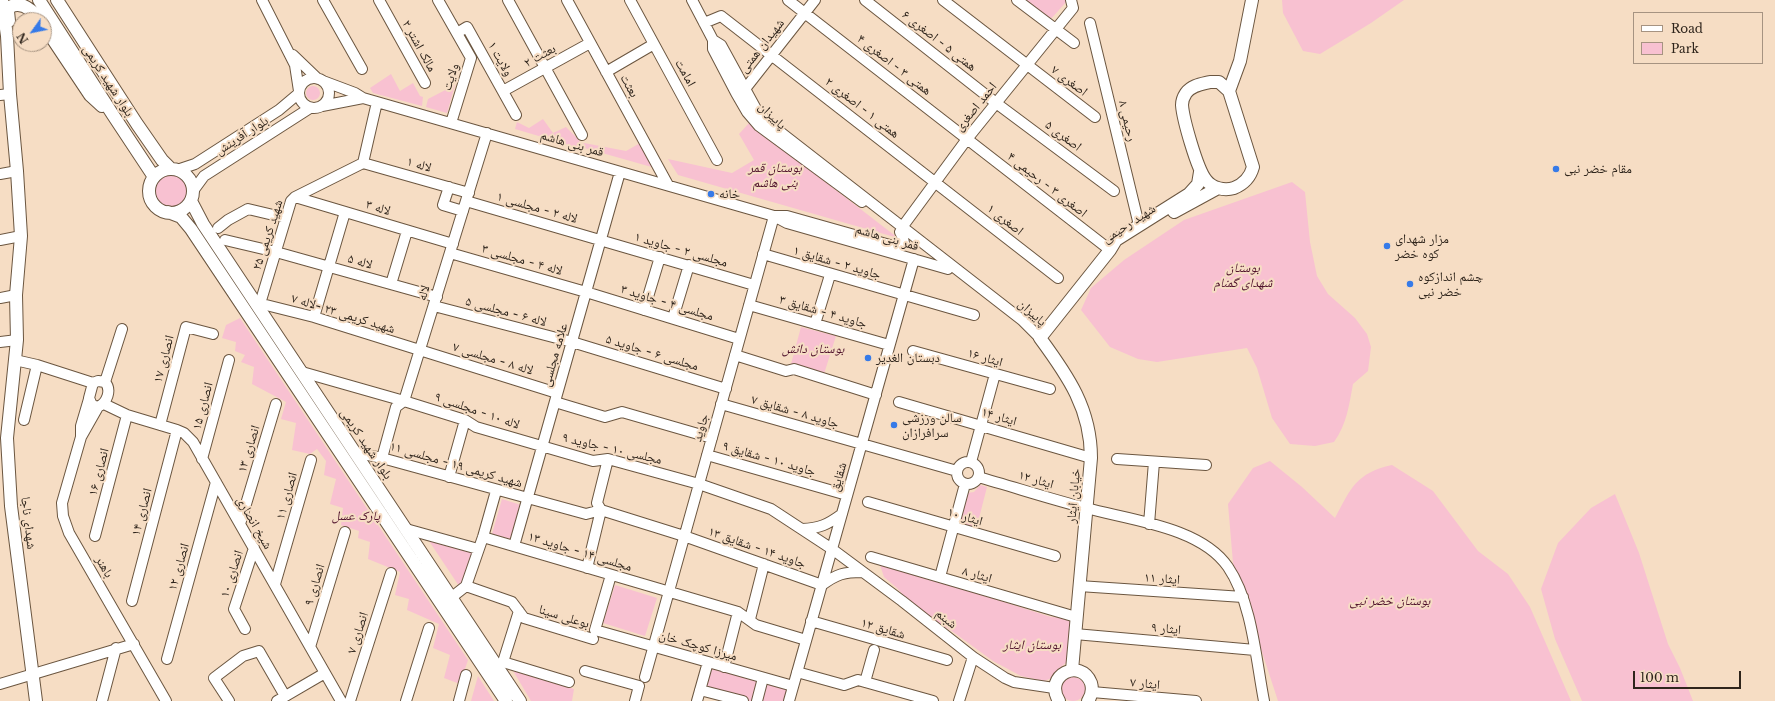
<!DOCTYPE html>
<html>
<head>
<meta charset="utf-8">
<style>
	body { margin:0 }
	#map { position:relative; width:1775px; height:701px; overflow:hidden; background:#f6ddc4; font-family:"Libre Baskerville",serif }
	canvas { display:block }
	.legend { position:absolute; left:1633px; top:12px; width:130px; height:52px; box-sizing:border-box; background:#f6ddc4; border:1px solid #a69381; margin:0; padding:5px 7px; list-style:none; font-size:12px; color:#2f251c }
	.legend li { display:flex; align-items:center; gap:8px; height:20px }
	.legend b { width:20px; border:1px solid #a69381 }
	.north { position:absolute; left:12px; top:12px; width:40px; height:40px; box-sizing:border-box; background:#f6ddc4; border:1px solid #a69381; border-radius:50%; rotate:237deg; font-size:11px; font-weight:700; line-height:16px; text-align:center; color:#2f251c }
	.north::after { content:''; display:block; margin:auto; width:14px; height:18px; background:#367ae8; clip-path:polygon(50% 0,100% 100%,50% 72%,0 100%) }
	.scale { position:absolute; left:1633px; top:671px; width:108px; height:18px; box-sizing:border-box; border:2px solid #2f251c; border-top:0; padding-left:5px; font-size:12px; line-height:14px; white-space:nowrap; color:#2f251c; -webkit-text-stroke:3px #f6ddc4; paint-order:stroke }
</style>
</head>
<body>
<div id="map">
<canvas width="1775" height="701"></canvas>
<ul class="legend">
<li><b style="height:5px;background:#fff"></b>Road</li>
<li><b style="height:11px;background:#f8c1d1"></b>Park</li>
</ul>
<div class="north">N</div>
<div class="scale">100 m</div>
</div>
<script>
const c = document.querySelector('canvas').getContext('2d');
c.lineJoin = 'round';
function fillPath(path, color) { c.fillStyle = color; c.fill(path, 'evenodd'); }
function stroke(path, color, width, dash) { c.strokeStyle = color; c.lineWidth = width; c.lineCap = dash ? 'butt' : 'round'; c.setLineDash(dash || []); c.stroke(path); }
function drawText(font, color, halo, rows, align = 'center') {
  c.font = font + ' "Libre Baskerville","Noto Naskh Arabic",serif'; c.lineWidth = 4; c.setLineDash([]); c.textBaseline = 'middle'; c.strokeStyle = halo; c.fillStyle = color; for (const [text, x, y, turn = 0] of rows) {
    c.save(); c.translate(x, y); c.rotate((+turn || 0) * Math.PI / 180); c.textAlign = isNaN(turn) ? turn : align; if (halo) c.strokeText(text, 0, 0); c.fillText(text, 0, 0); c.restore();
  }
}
const green = new Path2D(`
	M1026 0H1067V1L1050 20Z
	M1282 0H1404L1371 23 1320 54 1303 51 1283 13Z
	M391 74 400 91 413 83 420 96 423 97 422 106 373 93 370 88Z
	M455 85 447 113 426 107 428 99Z
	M306 93a7 7 0 1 1 14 0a7 7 0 1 1-14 0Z
	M543 119 553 133 566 127 580 141 576 147 515 129 517 122 529 128Z
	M749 123 898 238 678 175 668 159 732 173 754 160 739 134Z
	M642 142 655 168 581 147 584 143 626 151Z
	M154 191a17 17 0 1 1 34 0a17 17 0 1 1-34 0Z
	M1292 182 1305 192 1310 242 1317 276 1328 294 1355 318 1367 334 1371 347 1368 371 1353 384C1349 405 1347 424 1334 442L1315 446 1290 444 1272 418 1257 368 1247 348 1157 362 1138 359 1110 347 1081 310 1091 288 1124 260 1184 220Z
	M240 318 468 660 460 684 444 678 450 655 433 648 439 624 407 610 409 599 395 595 400 572 368 559 370 542 358 538 359 531 341 525 343 508 330 504 336 479 324 475 326 461 317 449 310 454 292 450 296 423 281 419 286 402 252 384 254 367 241 362 245 355 235 351 236 342 222 338 226 325Z
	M801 327 836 336 824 374 791 364Z
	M1270 461 1302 487 1335 518C1351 488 1356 473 1392 465L1433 491 1478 551 1508 574 1530 607 1571 701H1278L1233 563 1228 504 1253 468Z
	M980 485 987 487 976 530 958 523 967 493 974 492Z
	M1615 494 1639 553 1668 644 1680 668 1693 701H1582L1555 639 1541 589 1558 543 1591 508Z
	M502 499 521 505 510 539 492 534Z
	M427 538 474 551 461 589Z
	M879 562 1051 617 1071 618 1067 662 1057 670 1052 678 1044 681 1021 676 993 661 949 629 922 617 897 588 884 577Z
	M615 585 657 598 645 636 603 623Z
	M707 664 789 688 785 701H750L702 689Z
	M512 669 574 689 572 701H531Z
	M478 676 494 701H471Z
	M1061 689a12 12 0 1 1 24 0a12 12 0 1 1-24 0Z`);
const minor = new Path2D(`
	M262 0 295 65 299 91
	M323 0 362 69
	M379 0 425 83
	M438 0 471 58 451 123
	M508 0 582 135
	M567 0 668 185
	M630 0 717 160
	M692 0 713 40 721 45 756 109 766 121 1022 320 1040 338
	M788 0 1110 250
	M865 0 996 103 1114 191
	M943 0 1095 117
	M1017 0 1074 43
	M704 23 721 16 1058 278
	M1090 23 1139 225
	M457 33 467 27 516 115
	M713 40V49L736 93 747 112 759 126 862 202
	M293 55 318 79
	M606 72 654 44
	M299 93a15 15 0 1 1 30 0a15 15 0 1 1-30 0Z
	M323 81 355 93 363 98 774 216 787 223 948 269
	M503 91 590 43
	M741 91 745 89 815 0
	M0 95 10 94
	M322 106 363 98
	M363 163 295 197 291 201 259 307 266 305 314 317 557 393
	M363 163 469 193
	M363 163 377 102
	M177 170 195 164 279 110 298 94
	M0 174 17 171
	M449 187 443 205 463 211
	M193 191 204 176 310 108
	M295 197 453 244
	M466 201 754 285
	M774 216H787L897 247 901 246 904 243 903 238 900 232
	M903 226 967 139 1073 8 1071 0
	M218 228 228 220 248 209 286 218
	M0 240 21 236
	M225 240 276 252 437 297
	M450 253 586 292 739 339
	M763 254 974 315
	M391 284 407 231
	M0 298 16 295
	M749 305 889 345
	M434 306 572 342 726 389
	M644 310 660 257
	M314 317 345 212
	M673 318 689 265
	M815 324 830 275
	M0 342 17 340
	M913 351 1050 389
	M735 355 786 371 794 369 876 395
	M15 360 37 365 93 383
	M302 372 404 401 465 420 476 427 593 461 608 459 699 484 771 509 832 549 902 601 973 657 1005 678 1014 682 1054 688
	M98 381 105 382C112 390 107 403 98 407L92 405 89 398 93 383Z
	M105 382 122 329
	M89 399 81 426V437L62 503 63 516 69 533 166 701
	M555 402 605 417 622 412 712 438
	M899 402 1091 458
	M104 404 127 415 177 430 184 433 193 442 341 701
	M721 404 957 471
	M24 420 37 365
	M160 425 186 327 213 334
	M81 437 98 407
	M354 452 382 458 586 514 601 510 684 536 822 585C837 574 844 572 862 572
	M707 455 847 495
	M382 458 396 407 404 401 487 133
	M202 459 229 360
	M1117 459 1206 465
	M957 473a11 11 0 1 1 22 0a11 11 0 1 1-22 0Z
	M971 462 995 374
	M449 477 465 420
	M978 477C1014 487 1050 499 1086 508 1130 520 1201 527 1228 567 1252 602 1256 660 1264 701
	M868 502 1055 556
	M240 524 276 404
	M1149 524 1154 462
	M406 529 478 549
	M802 529C820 528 827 525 842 514
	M95 536 127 415
	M483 537 738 612 756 625 806 640
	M514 546 620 172
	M871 557 1076 617
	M587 568 601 510 597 503 608 459
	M611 575 595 630 793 686
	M940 577 965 484
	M275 584 311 460
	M466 586 512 602 524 618 593 639
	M1079 586 1243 597
	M452 597 466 586 483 537 496 491
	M132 601 177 430
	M750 619 764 564
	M811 621 947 660
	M245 629 234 609 254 548
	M1075 634 1255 650
	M310 647 345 532
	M167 659 216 482
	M503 662 569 682
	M503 662 519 611
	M724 667 738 612
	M585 671 639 686 635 701
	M797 672 844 685 858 680 933 701
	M645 677 774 216
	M865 682 874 650
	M0 684 134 644
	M700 690 743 701
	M1092 692 1196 701
	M102 701 116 648
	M229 701 214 678 243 656 259 651 285 696
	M277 701 325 673
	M350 701 391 573
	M406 701 429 628
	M459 701 466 675
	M697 701 708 662
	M757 701 763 678
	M789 701 914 259
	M959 701 973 657`);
const major = new Path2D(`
	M2 0 7 36 10 94 17 171 21 236 16 295 17 340 7 438 11 506 36 701
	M39 0 113 115 154 177
	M57 0 137 124 162 160 171 169
	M9 21 8 11 10 7C22 0 33 11 40 20
	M44 26 90 95 102 106
	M1210 82H1219L1229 91 1253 167C1250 178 1244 184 1234 188 1224 191 1212 188 1206 180 1197 169 1183 119 1182 105 1182 101 1184 96 1186 93 1192 85 1202 84 1210 82Z
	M1229 91 1240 61 1252 0
	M149 191a22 22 0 1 1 44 0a22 22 0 1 1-44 0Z
	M191 201 203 224 520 701
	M168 212 181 217 191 229 506 701
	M1174 212 1218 188
	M1072 670 1091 458C1091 409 1068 376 1040 338L1110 250 1116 240 1189 194 1198 184 1200 172
	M1059 701C1043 675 1081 657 1091 683 1093 690 1092 695 1088 701`);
const markers = [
	[1556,169,4,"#367ae8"],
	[711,194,4,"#367ae8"],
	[1387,246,4,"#367ae8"],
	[1410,284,4,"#367ae8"],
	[868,358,4,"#367ae8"],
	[894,425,4,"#367ae8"]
];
const streetNames = [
	["همتی ۵ - اصغری ۶",939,41,38],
	["مالک اشتر ۲",419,46,61],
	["شهیدان همتی",762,46,-52],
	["بعثت ۲",540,56,-29],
	["ولایت ۱",500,59,61],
	["همتی ۳ - اصغری ۴",894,65,38],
	["امامت",685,73,61],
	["ولایت",451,77,-72],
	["بلوار شهید کریمی",108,81,57],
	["اصغری ۷",1069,81,37],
	["بعثت",629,86,61],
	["احمد اصغری",976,107,-51],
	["همتی ۱ - اصغری ۲",862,108,38],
	["پاییزان",772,116,44],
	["رحیمی ۸",1127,121,77],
	["بلوار آفرینش",242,136,-33],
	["اصغری ۵",1063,136,37],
	["قمر بنی هاشم",572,144,16],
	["لاله ۱",419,165,16],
	["اصغری ۳ - رحیمی ۴",1047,185,38],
	["لاله ۳",378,208,17],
	["لاله ۲ - مجلسی ۱",537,208,16],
	["اصغری ۱",1005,220,38],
	["شهید رحیمی",1129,224,-33],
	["شهید کریمی ۲۵",268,235,-72],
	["قمر بنی هاشم",887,238,16],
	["مجلسی ۲ - جاوید ۱",681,250,16],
	["لاله ۴ - مجلسی ۳",522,260,16],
	["لاله ۵",360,262,16],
	["جاوید ۲ - شقایق ۱",837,263,16],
	["لاله",424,293,-73],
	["مجلسی ۴ - جاوید ۳",667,303,17],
	["لاله ۶ - مجلسی ۵",506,312,15],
	["جاوید ۴ - شقایق ۳",823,312,16],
	["پاییزان",1032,313,42],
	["شهید کریمی ۲۳ -لاله ۷",343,314,17],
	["مجلسی ۶ - جاوید ۵",652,353,17],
	["علامه مجلسی",555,355,-74],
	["ایثار ۱۶",985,358,16],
	["انصاری ۱۷",164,359,-75],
	["لاله ۸ - مجلسی ۷",493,359,17],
	["انصاری ۱۵",203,406,-75],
	["لاله ۱۰ - مجلسی ۹",477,411,19],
	["جاوید ۸ - شقایق ۷",795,412,16],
	["ایثار ۱۴",999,417,16],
	["جاوید",701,428,-74],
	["بلوار شهید کریمی",366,444,56],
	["انصاری ۱۳",249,449,-73],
	["مجلسی ۱۰ - جاوید ۹",612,449,13],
	["جاوید ۱۰ - شقایق ۹",769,459,16],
	["شهید کریمی ۱۹ - مجلسی ۱۱",456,465,16],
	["انصاری ۱۶",99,472,-75],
	["شقایق",839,477,-74],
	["ایثار ۱۲",1036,480,16],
	["انصاری ۱۱",287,496,-74],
	["خیابان ایثار",1074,496,-85],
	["انصاری ۱۴",142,512,-75],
	["ایثار ۱۰",965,517,16],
	["شهدای ناجا",28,523,83],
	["شیخ انصاری",254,523,60],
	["جاوید ۱۴ - شقایق ۱۳",757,548,19],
	["مجلسی ۱۴ - جاوید ۱۳",580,552,17],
	["باهنر",104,567,60],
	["انصاری ۱۲",179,567,-74],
	["انصاری ۱۰",232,574,-72],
	["ایثار ۸",977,575,16],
	["ایثار ۱۱",1162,579,4],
	["انصاری ۹",315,585,-73],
	["بوعلی سینا",564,617,17],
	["شبنم",946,619,38],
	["شقایق ۱۲",883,629,16],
	["ایثار ۹",1166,629,5],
	["انصاری ۷",358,633,-72],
	["میرزا کوچک خان",698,646,16],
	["ایثار ۷",1145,684,5]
];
const parkNames = [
	["بوستان قمر",775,168],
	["بنی هاشم",775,183],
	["بوستان",1243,268],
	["شهدای گمنام",1243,283],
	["بوستان دانش",813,349],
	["پارک عسل",356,516],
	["بوستان خضر نبی",1390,601],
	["بوستان ایثار",1032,645]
];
const poiNames = [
	["مقام خضر نبی",1564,169],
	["خانه",719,194],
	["مزار شهدای",1395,239],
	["کوه خضر",1395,254],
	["چشم اندازکوه",1418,277],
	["خضر نبی",1418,292],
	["دبستان الغدیر",876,358],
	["سالن ورزشی",902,418],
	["سرافرازان",902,433]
];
fillPath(green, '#f8c1d1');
stroke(minor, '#6b5640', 12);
stroke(major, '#6b5640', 14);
stroke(minor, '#fff', 10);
stroke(major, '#fff', 12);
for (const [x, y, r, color] of markers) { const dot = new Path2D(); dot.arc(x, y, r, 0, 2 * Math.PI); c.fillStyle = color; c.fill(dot); stroke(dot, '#f6ddc4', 1.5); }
drawText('13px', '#2f251c', '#f6ddc4', streetNames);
drawText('italic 13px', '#4f112b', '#f6ddc4', parkNames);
drawText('13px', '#2f251c', '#f6ddc4', poiNames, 'left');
</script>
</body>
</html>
